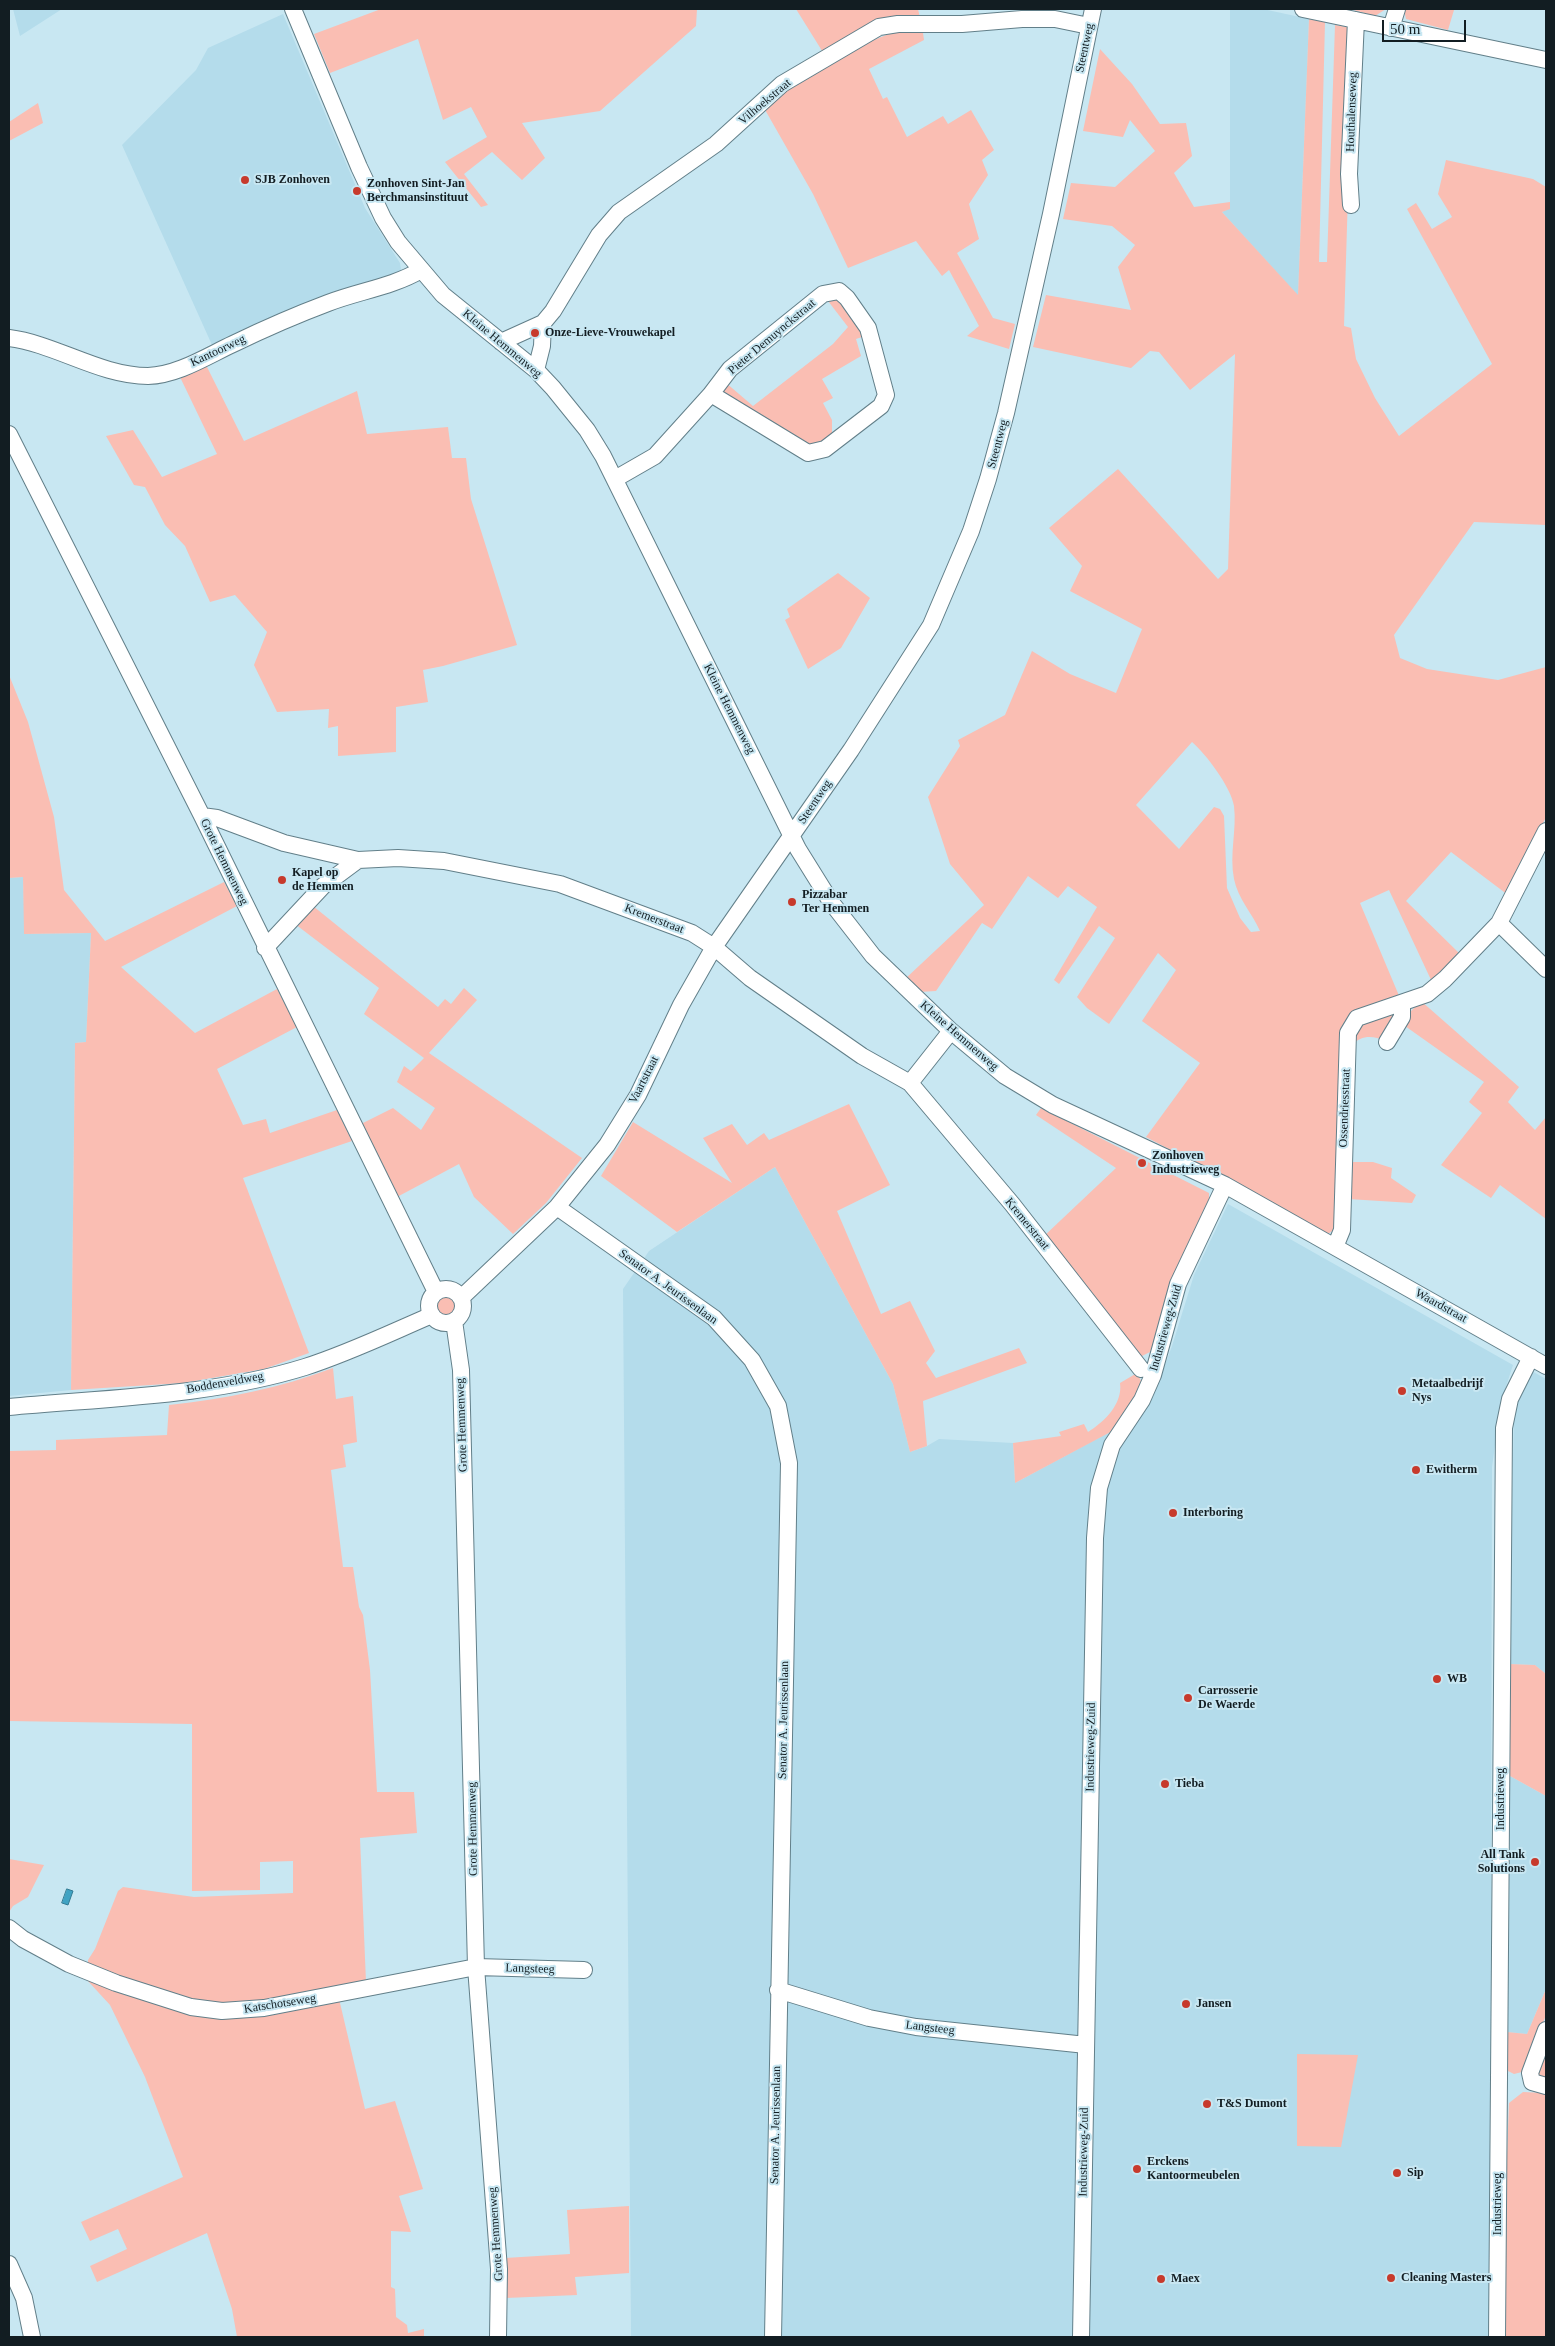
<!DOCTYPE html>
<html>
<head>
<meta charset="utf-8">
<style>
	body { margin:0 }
	#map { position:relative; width:1555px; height:2346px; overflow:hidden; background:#c8e7f2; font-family:Georgia,serif }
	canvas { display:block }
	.frame { position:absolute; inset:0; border:10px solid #121d22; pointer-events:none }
	.scale { position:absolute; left:1382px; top:20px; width:84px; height:22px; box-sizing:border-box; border:2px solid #121d22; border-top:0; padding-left:6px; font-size:15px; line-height:18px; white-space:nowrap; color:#121d22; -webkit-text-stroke:4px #c8e7f2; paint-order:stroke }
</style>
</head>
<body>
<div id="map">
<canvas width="1555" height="2346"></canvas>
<div class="frame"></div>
<div class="scale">50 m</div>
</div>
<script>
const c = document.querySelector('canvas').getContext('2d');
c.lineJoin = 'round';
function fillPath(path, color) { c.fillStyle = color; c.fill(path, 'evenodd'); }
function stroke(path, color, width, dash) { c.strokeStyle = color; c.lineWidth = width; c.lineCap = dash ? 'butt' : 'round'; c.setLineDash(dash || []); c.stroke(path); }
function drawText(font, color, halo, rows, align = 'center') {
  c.font = font + ' Georgia,serif'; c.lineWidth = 4; c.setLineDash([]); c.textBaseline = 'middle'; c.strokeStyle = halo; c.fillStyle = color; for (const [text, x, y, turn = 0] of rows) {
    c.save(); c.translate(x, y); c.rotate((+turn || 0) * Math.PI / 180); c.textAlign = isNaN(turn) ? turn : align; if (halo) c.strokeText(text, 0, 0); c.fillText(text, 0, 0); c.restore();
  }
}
const built = new Path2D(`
	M13 9H62L20 36Z
	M1230 9H1263L1309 19 1298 296 1222 212 1230 208Z
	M283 14 365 208 400 263 401 270 395 277 326 296 276 315 212 345 122 145 196 70 208 48Z
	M23 877 25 934 91 933 86 1042 75 1043 71 1390 9 1396V878Z
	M775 1167 893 1384 910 1452 927 1446 939 1439 1013 1443 1015 1483 1143 1414 1153 1397 1172 1346 1194 1275 1228 1204 1513 1365 1501 1402 1492 1467 1490 2337H631L623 1289 649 1251Z
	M1530 1370 1546 1379V1674L1535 1665 1509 1664 1514 1411 1519 1392Z
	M1510 1776 1546 1796V1989L1527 2034 1507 2032Z`);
const green = new Path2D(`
	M381 9H697L696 26 600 111 522 123 545 158 522 180 492 152 464 174 488 205 481 207 445 162 487 137 471 107 443 120 418 39 330 73 314 34Z
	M796 9H918L920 18 824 54Z
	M1350 9H1386L1375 16Z
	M1404 9H1454V10L1448 30 1406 19Z
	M1309 19 1325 22 1319 262H1327L1335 25 1353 28 1344 326 1351 328 1356 359 1375 398 1399 436 1492 364 1407 209 1416 203 1432 229 1452 217 1438 194 1446 160 1533 179 1546 187V525L1474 522 1394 635 1400 658 1427 669 1498 680 1546 667V817L1508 895 1451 852 1406 901 1460 954 1432 982 1389 890 1360 903 1400 998 1352 1016 1336 1228 1328 1234 1322 1233 1288 1212 1146 1137 1200 1063 1142 1021 1176 970 1158 953 1109 1024 1087 1008 1077 997 1115 938 1099 926 1059 984 1054 980 1097 907 1068 886 1058 898 1028 876 992 929 982 923 936 991 919 992 905 979 984 905 950 864 928 797 960 746 958 740 1005 715 1032 651 1070 674 1116 693 1142 629 1070 591 1082 566 1049 528 1118 469 1218 579 1228 569 1235 354 1190 390 1159 352 1150 351 1131 368 1033 347 1046 295 1131 310 1118 267 1135 245 1112 226 1063 219 1071 183 1115 187 1155 151 1130 120 1123 137 1083 131 1100 49 1132 84 1160 124 1186 123 1192 156 1174 173 1194 207 1230 202V209L1222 212 1298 295ZM1192 742C1206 754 1231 787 1234 806 1237 830 1229 854 1234 879 1238 899 1252 913 1260 931L1251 932 1240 918 1227 888 1224 816 1220 809 1214 807 1179 849 1136 805Z
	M895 32 923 33 924 40 869 69 883 99 887 97 907 137 943 116 948 124 971 110 994 150 982 160 988 175 969 204 979 239 957 253 993 318 1015 324 1009 349 967 336 979 326 949 270 942 276 916 241 848 268 813 194 764 108C792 81 858 44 895 32Z
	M38 103 43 123 9 141V122Z
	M838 296 865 336 856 339 861 356 822 379 833 398 823 403 832 420V438L815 449 729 402 723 391 725 382 753 406 833 344 848 327 825 297Z
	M206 365 244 441 357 391 367 434 448 427 452 458H466L471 499 517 645 443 666 423 670 428 702 396 707V752L338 756V726L328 728 329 709 277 712 254 665 267 632 235 595 210 602 185 546 165 525 145 487 134 485 106 436 133 430 162 477 217 454 180 377Z
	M838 573 870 598 841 648 808 669 785 620 790 617 787 609Z
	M9 675 28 722 54 817 64 890 105 941 224 882 237 906 121 967 195 1033 277 989 297 1027 217 1069 243 1125 266 1119 270 1133 337 1110 352 1141 243 1178 309 1353 264 1369 183 1383 71 1390 75 1043 86 1042 91 933 24 934 23 877 9 878Z
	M313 906 438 1007 445 999 451 1004 464 988 477 1000 429 1053 582 1158 546 1203 513 1234 474 1197 459 1164 397 1197 361 1124 393 1108 421 1130 435 1108 397 1082 404 1066 411 1071 424 1058 364 1014 379 988 295 924Z
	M1421 1001 1519 1087 1508 1102 1535 1130 1546 1117V1219L1500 1185 1491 1198 1441 1165 1482 1113 1469 1102 1484 1082 1405 1026 1410 1012Z
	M1393 1012 1396 1016 1385 1041C1373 1035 1361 1035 1352 1045 1354 1020 1373 1018 1393 1012Z
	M849 1104 890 1185 837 1211 881 1314 910 1301 935 1351 926 1363 936 1378 1019 1348 1027 1363 923 1401 927 1446 910 1452 893 1384 775 1167 677 1232 601 1176 633 1122 732 1183 703 1138 732 1124 747 1145 764 1133 769 1140Z
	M1041 1108 1209 1193V1200L1152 1351 1140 1357 1043 1237 1116 1168 1036 1115Z
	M1352 1162H1373L1392 1168 1391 1178 1416 1195 1412 1203 1348 1199Z
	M435 1306a11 11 0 1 1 22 0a11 11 0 1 1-22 0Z
	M333 1368 336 1399 353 1396 357 1442 343 1445 346 1467 331 1470 343 1567H353L359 1607 363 1615 370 1670 377 1792H414L417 1833 360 1838 366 1982 336 1986 365 2109 395 2101 423 2189 399 2196 411 2232 391 2231V2287L395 2289 396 2317 407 2325 408 2333 424 2329V2337H237L232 2309 207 2233 97 2282 90 2266 127 2249 118 2229 90 2241 81 2222 183 2177 145 2077 110 2005 87 1980 128 1996 135 1985 88 1966V1960L95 1949 118 1891 123 1887 194 1897 293 1893V1861L260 1862V1890L192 1891V1724L9 1721V1451L56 1450V1440L167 1435 169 1405C225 1399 280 1388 333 1368Z
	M1137 1373 1141 1381 1138 1392 1118 1428 1015 1483 1013 1443 1061 1436 1059 1432 1084 1424 1088 1432C1104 1422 1123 1404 1120 1383Z
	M1509 1664 1535 1665 1546 1674V1796L1510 1776Z
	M9 1859 44 1865 28 1897 13 1906 9 1912Z
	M1546 1989V2015L1526 2067 1522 2072 1514 2074 1508 2071 1506 2066 1507 2032 1527 2034Z
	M1546 2043V2080L1538 2078 1535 2073Z
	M1297 2054 1358 2055 1341 2147 1297 2146Z
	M1523 2092 1546 2093V2337H1505L1506 2182 1509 2103Z
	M629 2206V2273L575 2277 577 2295 506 2298 505 2258 570 2254 567 2210Z`);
const water = new Path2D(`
	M67 1889 73 1891 68 1905 62 1903Z`);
const minor = new Path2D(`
	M293 9 359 167 383 218 398 242 443 295 536 370 553 388 587 430 603 456 798 849 831 902 873 956 951 1031 1005 1076 1053 1105 1225 1185 1546 1366
	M1303 9 1546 60
	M1391 28 1397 9
	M1351 205 1349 174 1356 20
	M9 338C56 344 100 376 148 376 178 375 207 356 233 344 264 329 296 315 328 303 359 291 392 287 421 270
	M501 342 543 323 553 311 599 235 619 212 716 144 782 84 879 27 898 24H962L1022 19H1055L1089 26
	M536 370 542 346 543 323
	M9 434 202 816 436 1292
	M615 479 655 456 711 394 808 453 825 449 881 406 886 395 868 328 847 298 839 291 823 294 730 369 711 394
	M202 816 217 818 284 843 358 860 398 858 444 861 560 884 692 933 714 947 750 978 862 1056 910 1083 1012 1204 1141 1369
	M1499 923 1546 969
	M265 948 323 886 358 860
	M1387 1042 1402 1017V1004
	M910 1083 951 1031
	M557 1207 714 1318 752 1360 778 1406 789 1463 773 2337
	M1335 1247 1342 1230 1348 1033 1357 1018 1427 994 1445 979 1499 923 1546 831
	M429 1306a17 17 0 1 1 34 0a17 17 0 1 1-34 0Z
	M461 1298 557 1207 607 1145 638 1095 681 1005 714 947 851 750 931 625 971 531 988 479 1006 413 1051 214 1093 9
	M454 1321 461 1370 476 1967 499 2269 498 2337
	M9 1407C106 1398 212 1396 305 1367 349 1353 390 1333 432 1315
	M9 1928 23 1939 69 1964 116 1983 191 2007 222 2011 264 2008 476 1967 584 1970
	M778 1990 869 2018 916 2027 1086 2045
	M1546 2030 1530 2073 1532 2082 1546 2086
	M9 2264 24 2298 32 2337
	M1081 2337 1095 1538 1099 1488 1112 1445 1142 1400 1153 1375 1178 1284 1225 1185
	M1497 2337 1504 1428 1510 1399 1531 1357`);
const markers = [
	[245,180,5,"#c73a2c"],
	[357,191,5,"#c73a2c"],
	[535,333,5,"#c73a2c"],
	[282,880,5,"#c73a2c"],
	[792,902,5,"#c73a2c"],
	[1142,1163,5,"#c73a2c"],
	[1402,1391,5,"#c73a2c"],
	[1416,1470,5,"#c73a2c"],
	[1173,1513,5,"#c73a2c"],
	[1437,1679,5,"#c73a2c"],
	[1188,1698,5,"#c73a2c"],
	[1165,1784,5,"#c73a2c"],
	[1535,1862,5,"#c73a2c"],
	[1186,2004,5,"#c73a2c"],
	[1207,2104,5,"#c73a2c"],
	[1137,2169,5,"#c73a2c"],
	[1397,2173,5,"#c73a2c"],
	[1391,2278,5,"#c73a2c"],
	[1161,2279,5,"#c73a2c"]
];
const streetNames = [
	["Steentweg",1085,48,-78],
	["Vilhoekstraat",765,102,-40],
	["Houthalenseweg",1352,112,-88],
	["Pieter Demuynckstraat",772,337,-40],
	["Kleine Hemmenweg",502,344,40],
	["Kantoorweg",218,351,-25],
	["Steentweg",998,444,-75],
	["Kleine Hemmenweg",729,709,63],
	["Steentweg",815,802,-56],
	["Grote Hemmenweg",224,862,64],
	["Kremerstraat",654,919,21],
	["Kleine Hemmenweg",959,1036,41],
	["Vaartstraat",644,1080,-63],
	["Ossendriesstraat",1345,1108,-88],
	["Kremerstraat",1027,1224,51],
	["Senator A. Jeurissenlaan",668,1287,36],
	["Waardstraat",1441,1306,29],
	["Industrieweg-Zuid",1166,1328,-74],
	["Boddenveldweg",225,1383,-10],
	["Grote Hemmenweg",462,1425,-92],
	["Senator A. Jeurissenlaan",784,1720,-89],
	["Industrieweg-Zuid",1091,1747,-89],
	["Industrieweg",1501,1799,-90],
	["Grote Hemmenweg",473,1829,-91],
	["Langsteeg",530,1969,2],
	["Katschotseweg",280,2004,-9],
	["Langsteeg",930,2028,7],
	["Senator A. Jeurissenlaan",776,2125,-89],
	["Industrieweg-Zuid",1084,2152,-89],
	["Industrieweg",1498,2204,-90],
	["Grote Hemmenweg",496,2234,-94]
];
const poiNames = [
	["SJB Zonhoven",255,180],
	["Zonhoven Sint-Jan",367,184],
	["Berchmansinstituut",367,198],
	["Onze-Lieve-Vrouwekapel",545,333],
	["Kapel op",292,873],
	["de Hemmen",292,887],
	["Pizzabar",802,895],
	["Ter Hemmen",802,909],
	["Zonhoven",1152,1156],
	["Industrieweg",1152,1170],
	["Metaalbedrijf",1412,1384],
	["Nys",1412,1398],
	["Ewitherm",1426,1470],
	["Interboring",1183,1513],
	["WB",1447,1679],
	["Carrosserie",1198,1691],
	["De Waerde",1198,1705],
	["Tieba",1175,1784],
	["All Tank",1525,1855,"right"],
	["Solutions",1525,1869,"right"],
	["Jansen",1196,2004],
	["T&S Dumont",1217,2104],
	["Erckens",1147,2162],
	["Kantoormeubelen",1147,2176],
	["Sip",1407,2173],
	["Cleaning Masters",1401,2278],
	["Maex",1171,2279]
];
fillPath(built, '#b4dceb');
fillPath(green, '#fabeb3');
fillPath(water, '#40a3c3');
stroke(water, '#327b93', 1);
stroke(minor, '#627f89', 18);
stroke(minor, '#fff', 16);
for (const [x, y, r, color] of markers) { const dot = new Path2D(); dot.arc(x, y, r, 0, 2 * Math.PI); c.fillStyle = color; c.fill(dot); stroke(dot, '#c8e7f2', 2); }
drawText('12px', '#121d22', '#c8e7f2', streetNames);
drawText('bold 12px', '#121d22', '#c8e7f2', poiNames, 'left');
</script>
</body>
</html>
